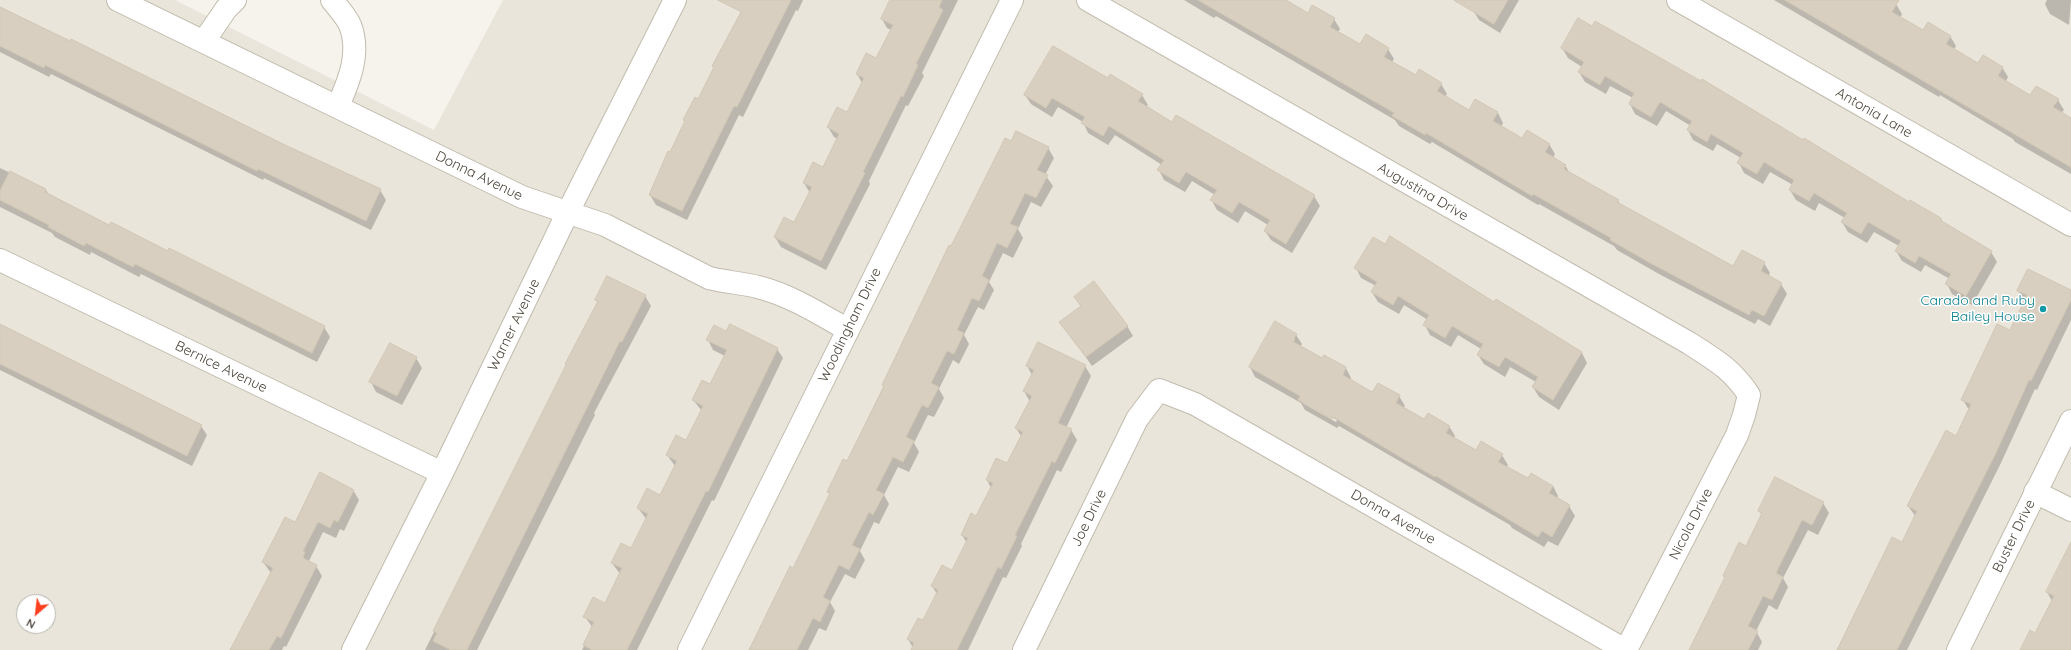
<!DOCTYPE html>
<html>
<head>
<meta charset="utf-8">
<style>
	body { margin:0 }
	#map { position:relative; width:2071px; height:650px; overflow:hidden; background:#f6f3ec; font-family:Quicksand,sans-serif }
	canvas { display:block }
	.north { position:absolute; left:16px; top:594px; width:40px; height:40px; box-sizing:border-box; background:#fff; border:1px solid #b7b4b0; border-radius:50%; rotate:208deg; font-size:11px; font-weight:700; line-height:16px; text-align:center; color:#4b4439 }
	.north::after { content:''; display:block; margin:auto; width:14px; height:18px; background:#fc3f1d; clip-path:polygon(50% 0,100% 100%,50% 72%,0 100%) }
</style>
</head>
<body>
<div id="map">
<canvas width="2071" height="650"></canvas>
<div class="north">N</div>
</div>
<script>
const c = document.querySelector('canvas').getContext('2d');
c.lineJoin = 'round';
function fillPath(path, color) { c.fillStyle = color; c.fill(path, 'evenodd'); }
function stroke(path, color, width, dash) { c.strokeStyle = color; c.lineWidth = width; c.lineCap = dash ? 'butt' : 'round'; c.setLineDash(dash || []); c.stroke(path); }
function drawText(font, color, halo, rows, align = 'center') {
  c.font = font + ' Quicksand,sans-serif'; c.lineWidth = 3; c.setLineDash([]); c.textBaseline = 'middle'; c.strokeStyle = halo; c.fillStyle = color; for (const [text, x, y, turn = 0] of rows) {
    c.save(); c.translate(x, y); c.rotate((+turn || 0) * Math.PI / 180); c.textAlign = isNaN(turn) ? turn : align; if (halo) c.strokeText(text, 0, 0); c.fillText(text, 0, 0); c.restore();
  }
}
const residential = new Path2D(`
	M0 0H175L434 130 503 0H2071V650H0ZM24 602H48V626H24Z`);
const shadow = new Path2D(`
	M746 0H803L798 11 796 10 743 117 739 115 687 220 656 205 650 195 741 14 740 11Z
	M891 0H958L922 73 924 76 908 106 906 105 869 181 870 184 826 270 781 247 775 237 795 223 810 193 804 183 823 168 838 139 834 137 828 127 848 113 862 83 857 74 877 60 891 30 887 28 882 19Z
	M1184 0H1284L1308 14 1313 6 1334 19 1340 29 1338 32 1361 46 1388 49 1394 59 1392 62 1416 77 1441 84 1447 94 1445 97 1469 111 1476 100 1498 113 1503 123 1501 127 1523 140 1549 144 1555 154 1553 158 1565 165 1570 174 1618 201 1621 205 1734 267 1764 263 1770 273 1768 277 1781 284 1787 294 1770 326 1758 319 1755 324 1659 274 1617 250 1614 246 1539 204 1538 205 1432 142 1430 144 1399 126 1395 120 1216 16 1214 18Z
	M1467 0H1519L1500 33 1479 20Z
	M1774 0H1889L1896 4 1902 14 1900 18 1924 31 1950 36 1956 46 1954 50 1978 64 2002 67 2008 77 2006 81 2031 96 2058 100 2064 110 2061 113 2071 119V174L2015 142 2013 139 1940 95 1939 97Z
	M2047 0H2071L2069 25 2050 14 2045 4Z
	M0 7 285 146 380 190 386 200 371 230 264 178 263 180 51 74 49 77 0 52Z
	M1562 48 1909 203 1941 219 1944 224 1991 252 1997 262 1972 305 1952 294 1947 284 1950 279 1925 265 1921 272 1902 261 1896 251 1899 246 1874 232 1867 243 1848 232 1842 222 1845 218 1819 203 1815 211 1796 200 1790 190 1793 185 1770 172 1763 184 1744 173 1739 163 1741 158 1717 144 1713 151 1693 140 1688 130 1691 126 1666 111 1657 126 1635 114 1630 104 1633 98 1610 86 1606 94 1585 82 1579 72 1582 67 1568 58Z
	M1108 80 1142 95 1148 105 1146 107 1172 123 1314 196 1320 206 1292 253 1271 240 1265 231 1268 225 1245 211 1238 223 1217 210 1212 201 1215 195 1192 181 1185 192 1164 180 1159 170 1162 165 1115 135 1108 145 1088 133 1083 122 1058 107 1052 117 1031 104 1025 95Z
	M1011 142 1048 148 1054 158 1045 175 1053 186 1041 207 1031 202 1018 229 1023 238 1013 258 1003 253 989 282 994 290 984 310 978 307 964 335 969 344 959 364 953 360 939 389 944 398 934 417 928 415 914 443 919 452 909 472 898 467 884 495 889 504 879 524 874 522 860 551 865 560 855 579 845 574 830 602 835 611 826 631 819 628 808 650H749L794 569 830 495 828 492 847 462 951 247Z
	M0 168 46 190 49 195 110 226 324 327 330 337 317 362 141 274 139 277 91 252 90 255 55 237 52 233 0 207Z
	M1356 268 1494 303 1496 301 1582 353 1587 363 1559 410 1539 397 1533 387 1536 382 1510 367 1505 377 1484 364 1478 355 1481 349 1458 335 1451 347 1430 335 1425 325 1428 320 1404 305 1399 314 1378 302 1372 292 1376 286 1361 278Z
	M2018 291H2071V320L2037 390 2035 389 2000 465 1907 650H1837L1892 538 1903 543 1916 517 1908 506 1957 437 1969 410 1963 400 2011 331 2025 301Z
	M645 296 651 306 594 413 595 415 477 650H425L598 303 596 300Z
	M1075 297 1127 326 1133 336 1092 366 1061 322 1081 307Z
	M0 325 201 426 207 435 192 466 0 370Z
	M727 333 777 349 783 358 714 501 712 500 637 650H582L593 628 585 617 605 604 620 574 612 563 632 549 647 520 638 508 661 496 675 466 667 455 687 442 702 411 693 400 710 385 725 356 713 350 708 340Z
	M1296 335 1302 344 1300 347 1323 360 1325 356 1346 368 1351 378 1350 380 1373 393 1399 396 1405 406 1403 408 1425 420 1449 426 1455 436 1454 438 1476 451 1502 455 1508 465 1506 467 1528 480 1553 486 1558 496 1557 499 1569 506 1575 516 1558 546 1548 541 1544 547 1512 528 1510 525 1339 426 1337 428 1305 410 1301 403 1255 377 1250 367ZM1293 338H1295L1291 346 1289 345ZM1302 401 1337 420 1336 422 1304 404Z
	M416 358 422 368 402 405 376 392 371 382Z
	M1027 366H1085L1091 376 1066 428 1071 430 1077 440 1061 472 1057 470 1021 544 1022 546 1006 578 1003 577 968 650H912L913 648 908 639 923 622 937 594 932 586 953 571 967 543 962 535 977 517 991 488 987 480 1007 464 1021 436 1016 428 1030 402 1024 391 1032 375Z
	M353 490 359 500 344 531 340 529 336 538 323 532 309 561 316 566 322 576 286 647 284 646 282 650H231L271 573 263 562 295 523Z
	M1823 503 1829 513 1818 535 1808 530 1783 578 1788 587 1777 610 1769 605 1756 631 1762 642 1758 650H1690L1726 579 1724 576 1747 547 1762 515 1759 511Z
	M2071 560V650H2021L2035 634 2052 601 2047 592Z`);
const building = new Path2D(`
	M718 0H791L737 107 734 106 682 211 649 195 668 151 670 152 685 121 683 120 695 97 698 99 714 67 712 66 741 12Z
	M890 0H942L939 7 943 10 916 64 918 65 903 97 901 96 863 172 865 173 821 261 774 237 784 217 794 222 812 187 803 183 813 162 823 167 839 134 827 127 837 107 847 112 864 78 856 74 866 53 876 58 893 25 881 19Z
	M1198 0H1286L1308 13 1312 5 1335 18 1330 27 1360 44 1366 34 1389 48 1384 57 1416 75 1419 69 1442 83 1437 91 1469 110 1475 99 1498 112 1493 121 1522 138 1527 130 1550 144 1545 152 1566 165 1564 169 1619 200 1617 202 1733 266 1742 250 1765 262 1761 271 1782 283 1764 316 1752 310 1749 315 1652 264 1610 240 1611 238 1533 194 1532 196 1426 133 1425 135 1392 116 1394 113Z
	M1454 0H1508L1494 24Z
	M1785 0H1899L1892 12 1923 30 1928 22 1951 36 1946 44 1978 63 1983 55 2003 67 1998 76 2030 95 2036 86 2059 99 2053 107 2071 118V167Z
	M0 7 70 41 71 39 285 145 381 189 366 221 258 169 257 171 45 65 44 68 0 46Z
	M1578 18 1592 26 1595 21 1701 81 1702 79 1803 140 1804 138 1909 202 1910 200 1941 218 1940 220 1992 251 1966 296 1945 284 1951 274 1919 256 1915 263 1895 251 1901 241 1868 222 1861 234 1841 222 1847 213 1814 193 1809 201 1789 190 1794 180 1764 162 1757 174 1737 163 1743 153 1711 134 1707 142 1687 130 1692 121 1660 102 1651 117 1629 104 1634 93 1605 76 1600 85 1578 72 1584 62 1561 48Z
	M1053 46 1108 78 1110 74 1143 94 1138 101 1172 122 1176 115 1315 195 1286 244 1264 231 1270 220 1239 202 1232 213 1210 200 1217 190 1186 172 1179 183 1157 170 1164 160 1109 126 1103 136 1081 123 1085 117 1052 98 1046 108 1024 95Z
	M1016 131 1049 147 1037 170 1048 175 1036 198 1025 193 1010 224 1018 227 1007 248 997 243 982 276 989 280 979 301 972 298 957 330 964 333 954 354 947 351 931 383 939 387 928 408 922 405 906 437 914 441 903 462 893 457 876 490 884 494 873 515 869 512 852 545 860 549 849 570 839 565 823 597 830 601 820 622 813 618 797 650H749L790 566 793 568 830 493 827 492 843 459 847 461 884 386 882 385 949 245 951 246 1005 138 1011 141Z
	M10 171 46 189 45 192 109 225 111 222 168 251 169 248 325 326 312 353 135 264 133 267 86 243 84 246 48 227 49 225 0 200V191Z
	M1390 236 1494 302 1496 299 1582 352 1553 400 1532 387 1538 377 1505 357 1499 367 1477 355 1483 344 1452 326 1445 338 1423 325 1429 315 1398 296 1393 305 1371 292 1377 282 1354 268 1373 237 1385 244Z
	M2028 269 2071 290V300L2031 381 2029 380 1995 455 1941 562 1897 650H1837L1892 537 1902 542 1917 511 1907 506 1946 430 1956 436 1971 404 1961 400 1997 324 2010 330 2027 295 2017 291Z
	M607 276 646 295 622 342 620 341 467 650H451L433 641 437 633 433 631 566 365 565 364 598 301 595 300Z
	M1094 281 1128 326 1086 357 1059 322 1081 306 1074 297Z
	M1275 321 1297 334 1292 341 1322 358 1324 355 1346 367 1343 375 1372 392 1378 383 1400 395 1396 403 1424 419 1428 413 1450 426 1446 433 1476 450 1481 441 1503 454 1498 462 1528 478 1531 473 1553 486 1549 493 1570 505 1552 537 1542 531 1538 537 1436 476 1435 477 1402 458 1333 417 1332 419 1298 400 1300 396 1249 367Z
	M0 324 202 425 187 456 0 364Z
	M730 324 778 348 708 492 706 491 627 650H592L583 645 594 622 583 617 593 597 605 603 622 568 611 563 621 543 631 548 648 514 637 508 647 488 660 495 677 461 666 455 676 435 686 440 703 406 692 400 702 380 710 384 727 350 706 340 714 325 726 331Z
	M1038 342 1086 365 1058 423 1072 429 1055 463 1052 461 1015 535 1017 536 1001 569 998 567 957 650H911L914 643 907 639 918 618 923 620 938 590 931 586 942 565 952 570 968 538 961 535 971 513 976 516 993 483 986 480 996 458 1007 463 1023 432 1015 428 1032 396 1023 391 1034 370 1026 366Z
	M390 343 417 357 397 396 369 382Z
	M320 472 354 490 338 522 334 520 330 528 318 522 303 551 305 552 303 558 317 565 281 638 277 636 269 650H230L273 568 262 562 285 517 295 522Z
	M1775 477 1824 502 1812 525 1802 520 1776 573 1783 577 1772 600 1763 596 1748 626 1758 631 1748 650H1689L1725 577 1723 576 1739 542 1746 546 1762 513 1758 511Z
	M2071 542V650H2020L2030 630 2035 633 2054 596 2046 592Z`);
const minor = new Path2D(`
	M118 0 522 197 605 225 709 278C725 282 742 283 758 287 790 295 820 314 848 330
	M332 0C338 8 346 16 350 25 361 53 349 81 338 106
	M1088 0 1689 343C1715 360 1731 368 1749 395L1744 415 1737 435 1626 650
	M1678 0 2071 225
	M204 41 226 9 235 0
	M0 260 442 473
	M2035 492 2071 510
	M353 650 442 473 567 214 675 0
	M689 650 1012 0
	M1024 650 1137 419 1159 390 1195 404 1625 650
	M1958 650 2071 421`);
const markers = [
	[2043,309,4,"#0f9aa8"]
];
const streetNames = [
	["Antonia Lane",1874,113,30],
	["Donna Avenue",479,176,26],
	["Augustina Drive",1423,192,30],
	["Warner Avenue",514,325,-64],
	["Woodingham Drive",850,325,-64],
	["Bernice Avenue",221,367,26],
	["Donna Avenue",1393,517,30],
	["Joe Drive",1089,518,-64],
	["Nicola Drive",1691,524,-63],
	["Buster Drive",2014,536,-64]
];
const cultureNames = [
	["Carado and Ruby",2035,301],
	["Bailey House",2035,317]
];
fillPath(residential, '#eae5da');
fillPath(shadow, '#0003');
fillPath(building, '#d8cfc1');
stroke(building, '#d3c7b4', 1);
stroke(minor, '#c2bbae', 24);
stroke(minor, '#fff', 22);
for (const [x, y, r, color] of markers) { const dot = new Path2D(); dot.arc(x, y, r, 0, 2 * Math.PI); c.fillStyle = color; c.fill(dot); stroke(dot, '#fff', 1.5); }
drawText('14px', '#4b4439', '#fff', streetNames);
drawText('14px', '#0d838f', '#fff', cultureNames, 'right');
</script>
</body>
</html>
